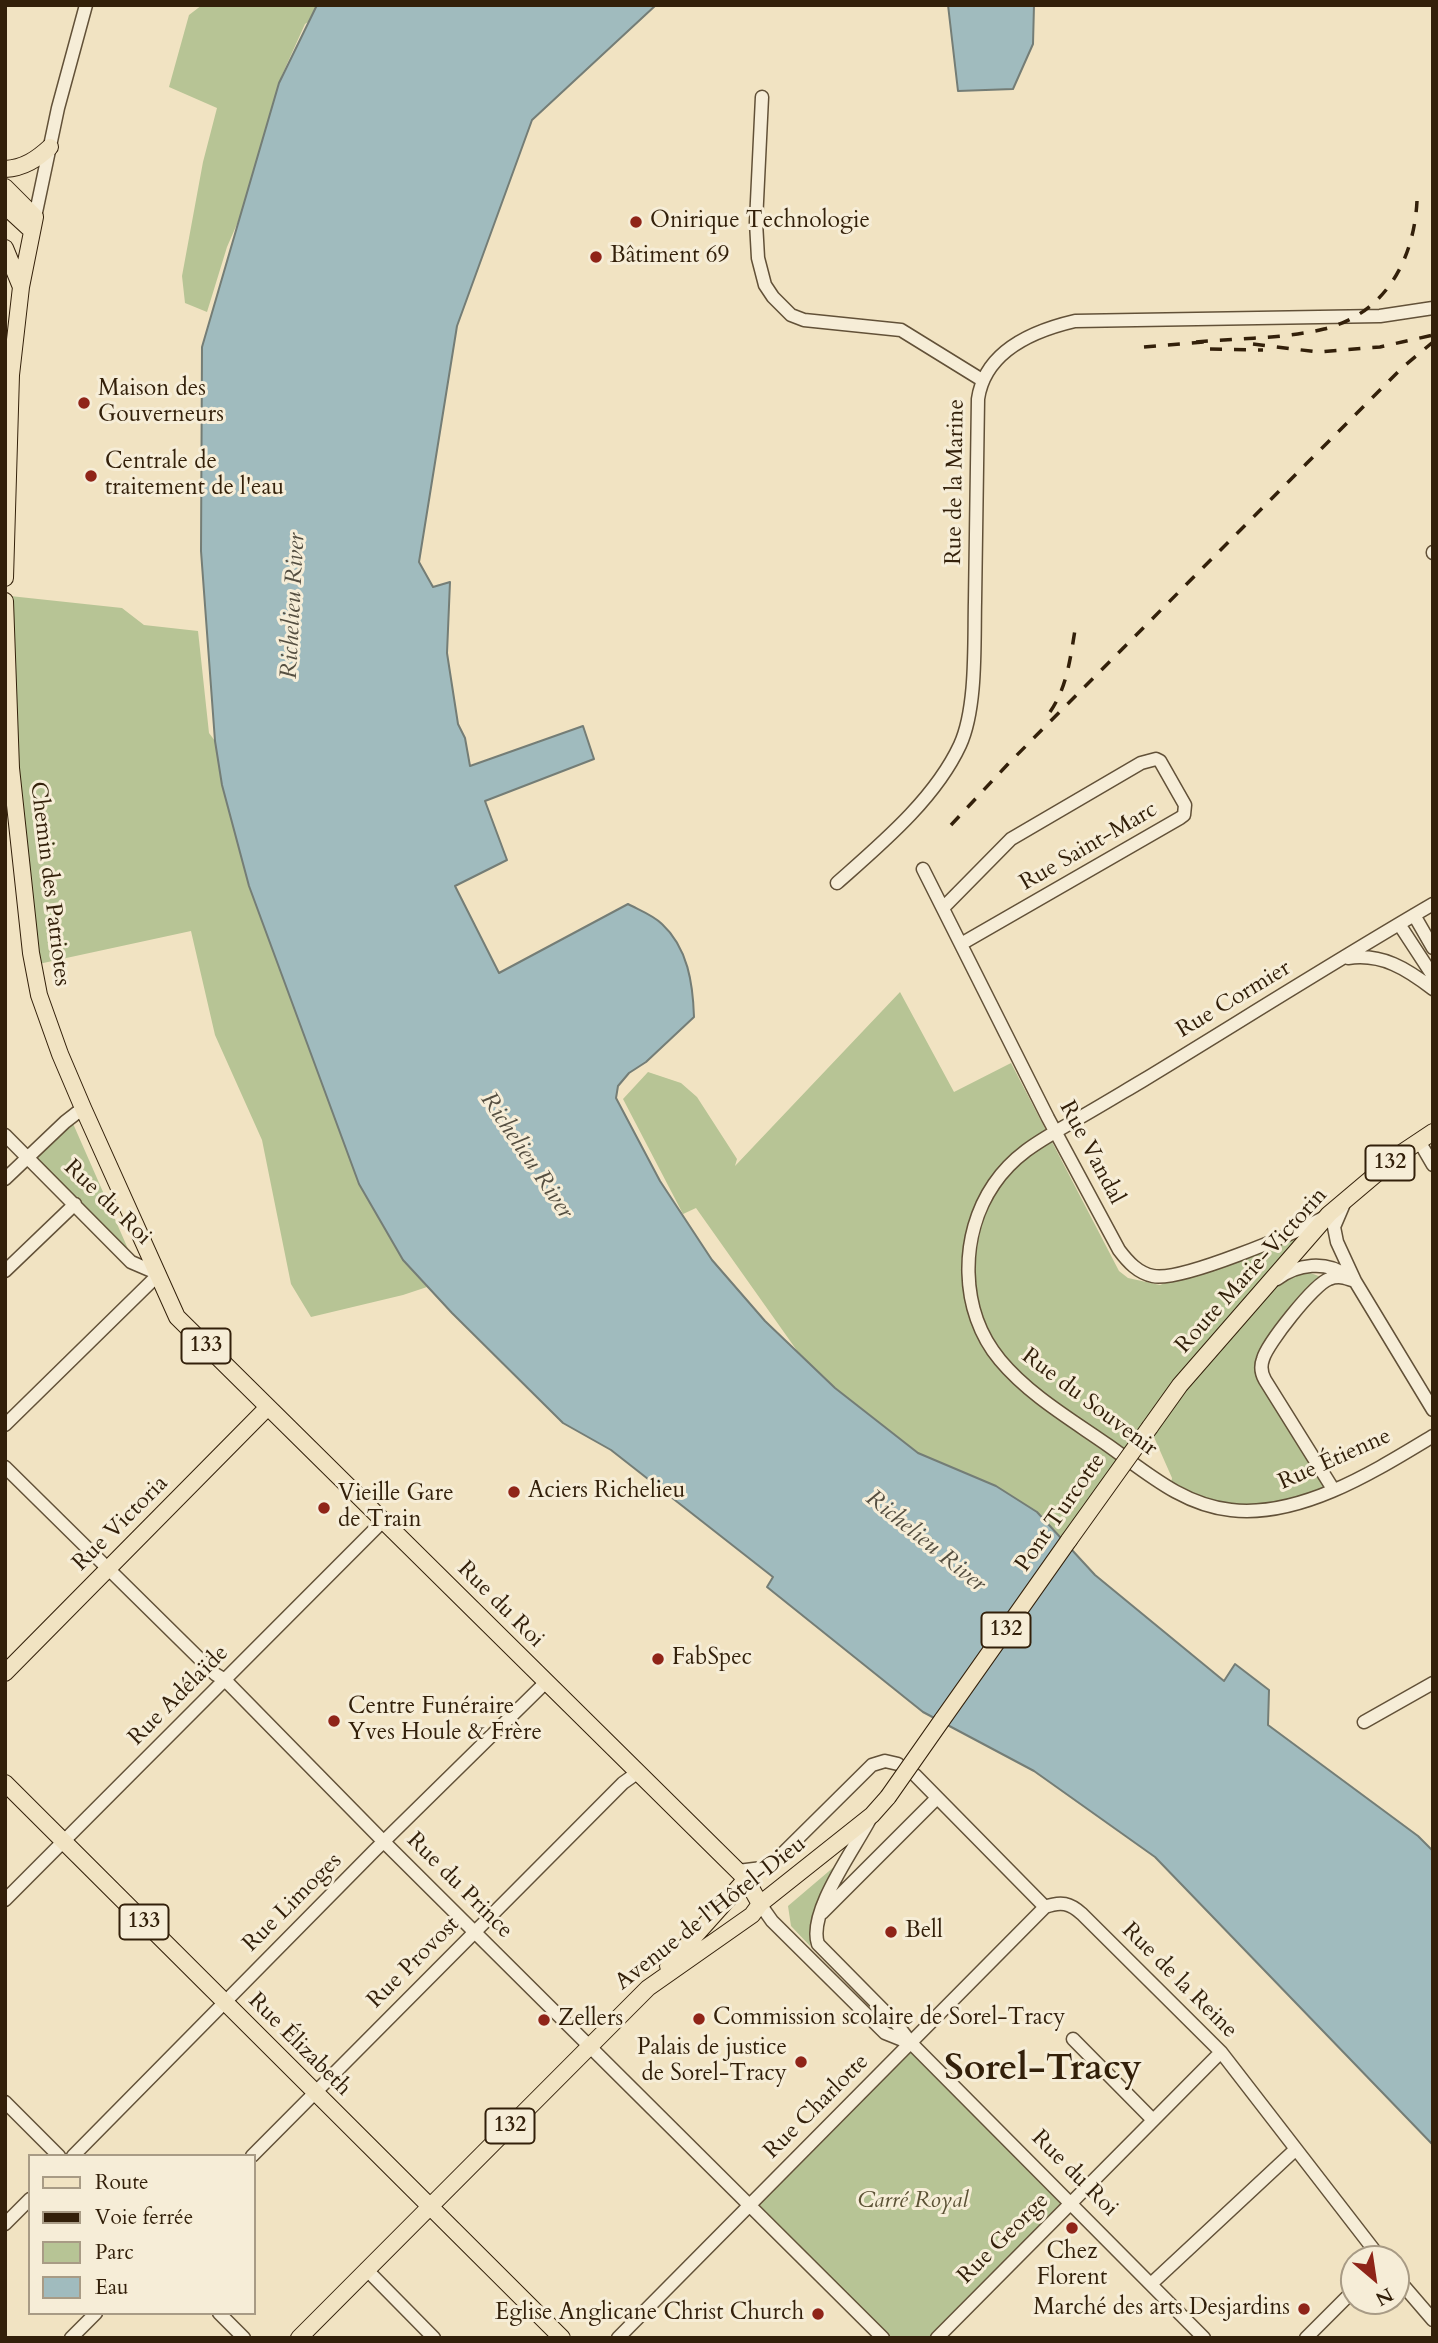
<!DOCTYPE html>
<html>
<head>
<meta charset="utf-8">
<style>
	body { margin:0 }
	#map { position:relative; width:1438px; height:2343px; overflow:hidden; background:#f1e3c2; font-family:Cardo,serif }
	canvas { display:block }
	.frame { position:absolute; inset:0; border:7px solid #33200a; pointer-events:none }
	.legend { position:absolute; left:28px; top:2154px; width:228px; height:161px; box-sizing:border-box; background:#f6edd7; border:2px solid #a89b85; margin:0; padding:9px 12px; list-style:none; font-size:21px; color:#33200a }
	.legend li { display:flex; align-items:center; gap:14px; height:35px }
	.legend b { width:35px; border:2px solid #a89b85 }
	.north { position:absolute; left:1340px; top:2245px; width:70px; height:70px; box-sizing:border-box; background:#f6edd7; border:2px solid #a89b85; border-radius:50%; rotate:151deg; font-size:19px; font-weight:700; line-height:28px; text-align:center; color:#33200a }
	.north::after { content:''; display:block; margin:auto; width:24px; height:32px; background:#8f2418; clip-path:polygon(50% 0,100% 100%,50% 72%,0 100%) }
</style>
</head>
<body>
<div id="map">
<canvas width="1438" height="2343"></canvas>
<div class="frame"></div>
<ul class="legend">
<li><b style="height:9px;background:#f1e3c2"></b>Route</li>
<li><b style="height:9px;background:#33200a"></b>Voie ferrée</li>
<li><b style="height:19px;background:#b7c495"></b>Parc</li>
<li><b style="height:19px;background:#a0bbbe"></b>Eau</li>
</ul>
<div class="north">N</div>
</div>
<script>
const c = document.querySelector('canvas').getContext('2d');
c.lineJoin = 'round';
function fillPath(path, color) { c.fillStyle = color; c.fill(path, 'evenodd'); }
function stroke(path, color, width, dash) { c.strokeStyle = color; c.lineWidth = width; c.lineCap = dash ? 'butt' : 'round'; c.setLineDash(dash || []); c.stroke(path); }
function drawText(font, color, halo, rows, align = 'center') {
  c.font = font + ' Cardo,serif'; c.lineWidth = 6; c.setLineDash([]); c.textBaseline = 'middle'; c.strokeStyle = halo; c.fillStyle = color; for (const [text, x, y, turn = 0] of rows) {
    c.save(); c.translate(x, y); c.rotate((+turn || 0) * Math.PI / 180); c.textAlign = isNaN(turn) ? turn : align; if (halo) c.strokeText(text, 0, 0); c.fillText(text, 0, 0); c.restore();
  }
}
const green = new Path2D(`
	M202 5H317L326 10 305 24 282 75 254 185 227 247 207 312 185 303 182 276 203 162 217 108 169 87 189 15Z
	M10 596 122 608 144 625 198 631 209 733 215 741 222 785 249 886 359 1184 403 1260 427 1287 403 1295 311 1317 291 1284 262 1140 215 1035 191 931 34 965 11 768Z
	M900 992 954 1092 1011 1063 1119 1271 1128 1278 1160 1285 1310 1225 1269 1284C1291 1276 1303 1265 1325 1280L1261 1366 1333 1489 1249 1511 1170 1489 1172 1478 1150 1428 1054 1549 827 1393 696 1208 683 1214 623 1099 648 1072 681 1083 697 1097 737 1159 735 1166Z
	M71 1119 132 1258 31 1157Z
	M855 1849 815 1929 810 1946 791 1926 788 1906Z
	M913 2045 1071 2203 934 2338H883L752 2207Z`);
const water = new Path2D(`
	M317 5H656L532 120 457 326 419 562 433 587 450 582 447 653 458 724 465 738 470 766 583 726 594 759 485 801 507 860 455 886 499 973 628 904C639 910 653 915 662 924 688 948 693 984 694 1017L646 1062 629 1073 618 1086 616 1098 660 1181 712 1260 765 1321 835 1388 918 1453 996 1486 1037 1512 1095 1575 1224 1681 1235 1664 1269 1690 1268 1725 1418 1836 1433 1851V2145L1155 1857 1034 1771 923 1712 767 1587 773 1577 611 1450 563 1423 452 1313 403 1260 359 1184 249 886 222 785 215 741 201 551 202 347 279 83Z
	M948 5H1034L1033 44 1013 89 958 91Z`);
const minor = new Path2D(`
	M762 97 756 222 758 258 765 285 773 297 791 315 804 320 901 330 982 380
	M35 217 58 108 86 5
	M1433 552V553
	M923 869 1048 1118 1119 1250C1128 1262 1138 1273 1153 1276 1181 1282 1295 1233 1323 1218
	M837 883C881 844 935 799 960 745 977 708 974 643 975 602 976 534 977 467 978 399 985 351 1032 331 1075 321L1380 316 1433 308
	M1433 904C1335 961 1239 1022 1142 1081 1120 1094 1097 1108 1074 1121 1043 1139 1015 1153 994 1184 959 1235 959 1311 1000 1360 1029 1395 1072 1420 1109 1446 1147 1473 1183 1505 1231 1510 1301 1518 1375 1471 1433 1436
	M944 907 1011 839 1141 763 1156 759 1160 761 1185 805 1184 815 1180 818 961 944
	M1414 915 1433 948
	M1399 924 1433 976
	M1348 958C1382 953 1407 969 1433 989
	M5 1135 131 1262 159 1274 5 1425
	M1419 1141 1433 1165
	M5 1179 65 1122 83 1108
	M1343 1206 1334 1227 1337 1242 1355 1281 1433 1410
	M5 1271 75 1204
	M1277 1279C1297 1264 1326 1260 1347 1276
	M5 1467 215 1674 225 1680 384 1842 883 2338
	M1333 1489 1265 1380C1261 1373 1260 1367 1263 1359 1267 1344 1314 1284 1329 1279 1339 1275 1346 1278 1355 1281
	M1364 1722 1433 1683
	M915 1775 1045 1907
	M871 1817C856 1847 807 1912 818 1944L896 2023 911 2043 1204 2338
	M738 1871 762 1868 772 1864 872 1765 885 1761 898 1764
	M5 1900 383 1521
	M760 1904 772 1921 885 2033 910 2043
	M822 1913 937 1798
	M1073 2039 1153 2120
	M5 2102 59 2156
	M73 2156 374 1851 546 1682
	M252 2156 623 1783 637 1773
	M5 2224 30 2199
	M366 2269 434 2338
	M1396 2277 1433 2320
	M1151 2284 1296 2149
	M219 2313 244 2338
	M71 2338 96 2313
	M618 2338 1045 1907C1061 1901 1070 1903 1082 1914L1221 2052 1381 2259
	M937 2338 1221 2052
	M1306 2338 1354 2290`);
const major = new Path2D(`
	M5 169C24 168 37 159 50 147
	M5 187 35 217 21 287 11 375 5 578
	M5 206 32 231
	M5 248 21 287
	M5 601 11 768 31 953 39 995 60 1054 83 1108 177 1317 746 1879 760 1904
	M1150 1427 1180 1385 1329 1214 1400 1154 1433 1132
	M5 1673 268 1407
	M942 1720 1069 1540
	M5 1783 562 2338
	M668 1966 746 1879
	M299 2338 648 1988 752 1915 760 1904 872 1815 888 1797`);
const rail = new Path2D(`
	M1196 342C1238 338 1283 339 1324 329 1385 314 1414 260 1417 201
	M1253 344 1318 352 1380 347 1433 335
	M1144 347 1204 342
	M1210 349 1263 350
	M1050 712C1067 687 1070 660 1075 630
	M951 825 1008 764 1306 464 1403 367 1433 342`);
const majorBridge = new Path2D(`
	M1069 1540 1150 1427
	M888 1797 942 1720`);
const markers = [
	[636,222,7,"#8f2418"],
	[596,257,7,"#8f2418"],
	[84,403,7,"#8f2418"],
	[91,476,7,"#8f2418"],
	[514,1492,7,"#8f2418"],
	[324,1508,7,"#8f2418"],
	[658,1659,7,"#8f2418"],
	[334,1721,7,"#8f2418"],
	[891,1932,7,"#8f2418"],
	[699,2019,7,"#8f2418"],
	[544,2020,7,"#8f2418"],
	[801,2062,7,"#8f2418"],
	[1072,2228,7,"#8f2418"],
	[1304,2309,7,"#8f2418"],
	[818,2314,7,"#8f2418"]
];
const shields = [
	[1390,1163,49],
	[206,1346,49],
	[1006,1630,49],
	[144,1922,49],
	[510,2126,49]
];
const shieldNames = [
	["132",1390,1163],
	["133",206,1346],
	["132",1006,1630],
	["133",144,1922],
	["132",510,2126]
];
const poiNames = [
	["Onirique Technologie",650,222],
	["Bâtiment 69",610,257],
	["Maison des",98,390],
	["Gouverneurs",98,416],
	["Centrale de",105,463],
	["traitement de l'eau",105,489],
	["Aciers Richelieu",528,1492],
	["Vieille Gare",338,1495],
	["de Train",338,1521],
	["FabSpec",672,1659],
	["Centre Funéraire",348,1708],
	["Yves Houle & Frère",348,1734],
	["Bell",905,1932],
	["Commission scolaire de Sorel-Tracy",713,2019],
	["Zellers",558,2020],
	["Palais de justice",787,2049,"right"],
	["de Sorel-Tracy",787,2075,"right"],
	["Chez",1072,2253,"center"],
	["Florent",1072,2279,"center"],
	["Marché des arts Desjardins",1290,2309,"right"],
	["Eglise Anglicane Christ Church",804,2314,"right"]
];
const streetNames = [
	["Rue de la Marine",956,482,-89],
	["Rue Saint-Marc",1089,847,-30],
	["Chemin des Patriotes",49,884,83],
	["Rue Cormier",1234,1000,-31],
	["Rue Vandal",1091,1153,62],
	["Rue du Roi",107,1203,44],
	["Route Marie-Victorin",1252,1271,-48],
	["Rue du Souvenir",1089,1403,37],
	["Rue Étienne",1335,1460,-24],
	["Pont Turcotte",1061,1513,-55],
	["Rue Victoria",121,1524,-45],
	["Rue du Roi",500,1605,45],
	["Rue Adélaïde",179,1696,-45],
	["Rue du Prince",459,1886,45],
	["Rue Limoges",293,1903,-45],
	["Avenue de l'Hôtel-Dieu",711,1914,-38],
	["Rue Provost",414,1963,-45],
	["Rue de la Reine",1179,1981,45],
	["Rue Élizabeth",299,2045,45],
	["Rue Charlotte",817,2107,-45],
	["Rue du Roi",1074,2174,45],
	["Rue George",1004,2239,-45]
];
const parkNames = [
	["Carré Royal",913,2202]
];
const waterNames = [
	["Richelieu River",294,606,-87],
	["Richelieu River",526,1156,56],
	["Richelieu River",925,1542,39]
];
const townNames = [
	["Sorel-Tracy",1043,2070]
];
fillPath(green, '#b7c495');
fillPath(water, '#a0bbbe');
stroke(water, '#747d76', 2);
stroke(minor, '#625138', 15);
stroke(major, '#33200a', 18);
stroke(minor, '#f6edd7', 12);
stroke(major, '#f1e3c2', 16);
stroke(rail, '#33200a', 3.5, [12, 12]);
stroke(majorBridge, '#33200a', 18, []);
stroke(majorBridge, '#f1e3c2', 16);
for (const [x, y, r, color] of markers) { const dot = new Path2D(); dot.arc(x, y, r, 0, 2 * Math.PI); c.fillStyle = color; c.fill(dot); stroke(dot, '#f6edd7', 2.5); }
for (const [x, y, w] of shields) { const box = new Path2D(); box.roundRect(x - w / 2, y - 17.5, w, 35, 5); c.fillStyle = '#f6edd7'; c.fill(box); stroke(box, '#33200a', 2); }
drawText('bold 21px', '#33200a', null, shieldNames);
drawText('23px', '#33200a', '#f6edd7', poiNames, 'left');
drawText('23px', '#33200a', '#f6edd7', streetNames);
drawText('italic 23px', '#5b5134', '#f6edd7', parkNames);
drawText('italic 24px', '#544e40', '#f6edd7', waterNames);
drawText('bold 37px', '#33200a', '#f6edd7', townNames);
</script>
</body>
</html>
